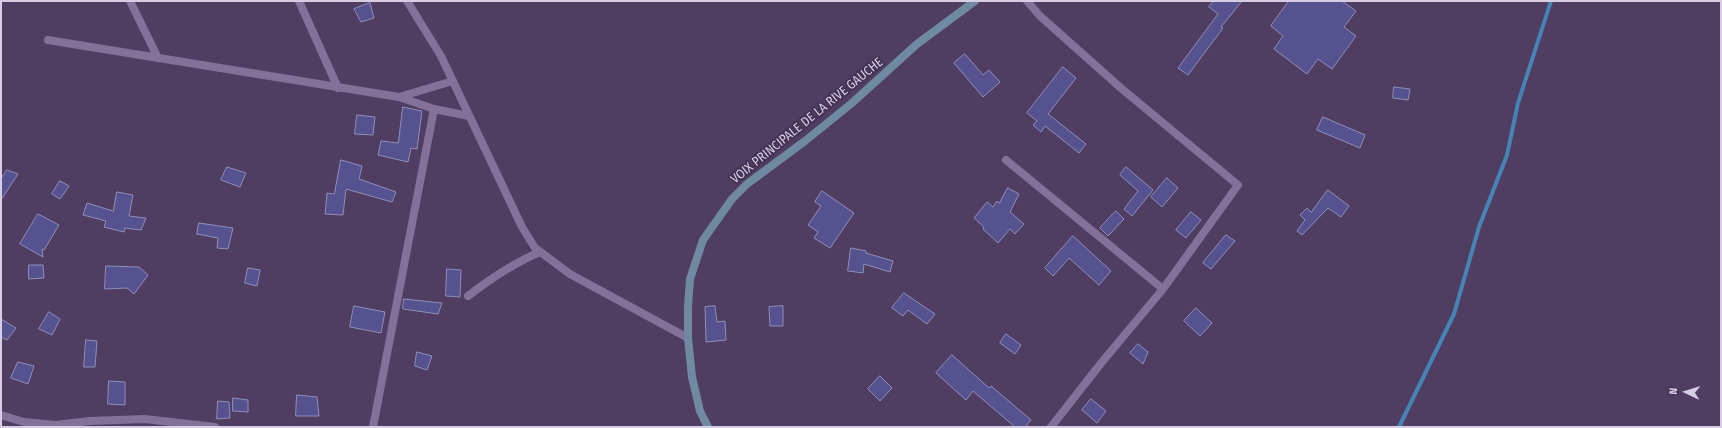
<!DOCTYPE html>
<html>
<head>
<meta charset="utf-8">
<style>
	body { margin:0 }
	#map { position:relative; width:1722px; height:428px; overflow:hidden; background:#4f3e62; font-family:"Fira Sans Condensed",sans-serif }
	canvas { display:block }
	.frame { position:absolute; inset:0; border:2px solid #d7cee3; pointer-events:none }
	.north { position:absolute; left:1666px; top:372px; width:40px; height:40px; -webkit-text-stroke:3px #443457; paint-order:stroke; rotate:274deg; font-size:11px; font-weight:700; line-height:16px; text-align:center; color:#d7cee3 }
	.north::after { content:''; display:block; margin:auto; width:14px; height:18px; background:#d7cee3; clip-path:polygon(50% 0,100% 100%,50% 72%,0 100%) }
</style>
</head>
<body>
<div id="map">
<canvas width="1722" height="428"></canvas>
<div class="frame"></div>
<div class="north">N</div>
</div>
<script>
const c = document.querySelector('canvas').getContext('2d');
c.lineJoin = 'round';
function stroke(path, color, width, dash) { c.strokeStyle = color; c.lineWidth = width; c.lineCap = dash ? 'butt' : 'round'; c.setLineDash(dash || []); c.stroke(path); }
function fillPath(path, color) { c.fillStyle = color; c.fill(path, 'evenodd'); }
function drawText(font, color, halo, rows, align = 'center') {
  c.font = font + ' "Fira Sans Condensed",sans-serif'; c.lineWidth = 4; c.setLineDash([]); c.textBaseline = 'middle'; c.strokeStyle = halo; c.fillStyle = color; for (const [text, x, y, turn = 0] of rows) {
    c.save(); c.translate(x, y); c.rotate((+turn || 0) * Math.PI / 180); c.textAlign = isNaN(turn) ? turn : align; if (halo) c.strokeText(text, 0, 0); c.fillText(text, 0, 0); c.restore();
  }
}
const stream = new Path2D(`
	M1399 427 1454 314 1479 227 1507 155 1518 103 1551 1`);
const building = new Path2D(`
	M1214 1H1242L1221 27 1223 28 1188 75 1178 68 1218 14 1209 7Z
	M1289 1H1342L1356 11 1344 27 1356 36 1332 69 1318 59 1307 74 1274 49 1283 36 1271 26Z
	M370 3 374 18 361 22 354 9Z
	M965 54 983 75 989 70 1000 82 983 97 954 63Z
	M1063 67 1076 78 1048 114 1086 144 1079 153 1045 126 1041 132 1033 125 1037 121 1027 113Z
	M1394 87 1410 89 1408 100 1393 98Z
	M403 107 422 111 417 149 411 148 408 162 378 155 381 141 398 143Z
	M357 115 375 117 373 135 355 134Z
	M1323 117 1365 135 1360 148 1317 130Z
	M341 160 362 166 359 179 396 192 392 202 346 189 343 215 325 214 327 193 334 194Z
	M227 167 246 173 240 187 221 180Z
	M1126 167 1153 190 1132 216 1124 209 1138 191 1120 175Z
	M7 170 18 174 1 200V179Z
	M1167 178 1178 188 1162 207 1151 197Z
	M60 181 69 186 60 199 52 194Z
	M1008 188 1019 194 1010 212 1024 224 1015 234 1010 229 998 243 983 229 984 227 974 218 987 202 993 207 997 201 999 203Z
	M1328 190 1349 206 1341 217 1328 208 1302 235 1297 231 1305 220 1300 215 1307 208 1311 212Z
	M822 191 854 213 830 248 814 238 818 232 808 225 821 206 815 202Z
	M117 192 133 195 129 216 146 218 141 230 125 228 124 232 104 227 106 221 83 215 87 203 113 211Z
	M1116 211 1124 219 1108 236 1100 228Z
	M1191 212 1201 220 1186 238 1176 230Z
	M38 214 59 225 44 250 42 249 43 257 20 244Z
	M199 223 233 228 228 249 217 248 218 238 197 234Z
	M1226 235 1235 241 1211 269 1203 263Z
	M1073 236 1111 271 1099 285 1069 258 1053 276 1045 268Z
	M851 248 866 251V253L893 261 890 272 864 264 863 273 848 271Z
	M29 265H43L44 278 29 279Z
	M106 266 139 267 148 275 134 294 127 288 105 289Z
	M248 268 260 270 257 286 245 283Z
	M447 269 461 270 460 297 446 296Z
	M904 293 935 314 927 324 908 310 903 316 892 308Z
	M404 299 442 303 438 314 403 309Z
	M354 306 385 312 381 333 350 327Z
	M715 306 717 322 725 321 726 340 706 342 705 307Z
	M783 306V326H770L769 307Z
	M1196 308 1212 323 1200 336 1184 321Z
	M49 312 60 319 52 335 39 329Z
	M1 319 16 328 7 340 1 337Z
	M1006 334 1021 345 1015 354 1000 343Z
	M86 340 97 341 95 367H84Z
	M1138 344 1148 352 1143 364 1130 353Z
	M417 352 432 356 427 370 415 366Z
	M952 355 989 388 991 386 1031 420 1025 427H1015L973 391 966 400 936 373Z
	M18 362 34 366 28 384 11 378Z
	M880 376 892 388 880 401 868 389Z
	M109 381 125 382V405L108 404Z
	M297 395 317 397 319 416H296Z
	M233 398 248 400V412L233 411Z
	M1091 399 1106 411 1097 423 1082 410Z
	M218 401 229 402 230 418 217 419Z`);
const street = new Path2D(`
	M130 1 158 58
	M299 1 338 88
	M407 1 441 56 522 227 535 248 570 274 688 338
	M1027 1 1040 16 1122 89 1238 185 1163 289 1102 362 1051 427
	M48 40 399 97 453 81
	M399 97 434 109 469 116
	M1006 160 1163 289
	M468 296C490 279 514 263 540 252
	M1 415 24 422 56 425 89 421 145 419 215 427
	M373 427 434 109`);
const secondary = new Path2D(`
	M708 427 700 411 692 377 688 338V307L690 279 703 240 732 199 747 184 805 141 852 103 917 44 975 1`);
const streetNames = [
	["VOIX PRINCIPALE DE LA RIVE GAUCHE",807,121,-39]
];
stroke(stream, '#4784b6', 4);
fillPath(building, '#565290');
stroke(building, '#908fba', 1);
stroke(street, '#837199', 8);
stroke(secondary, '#6f89a1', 8);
drawText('13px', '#d7cee3', '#443457', streetNames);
</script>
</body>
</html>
